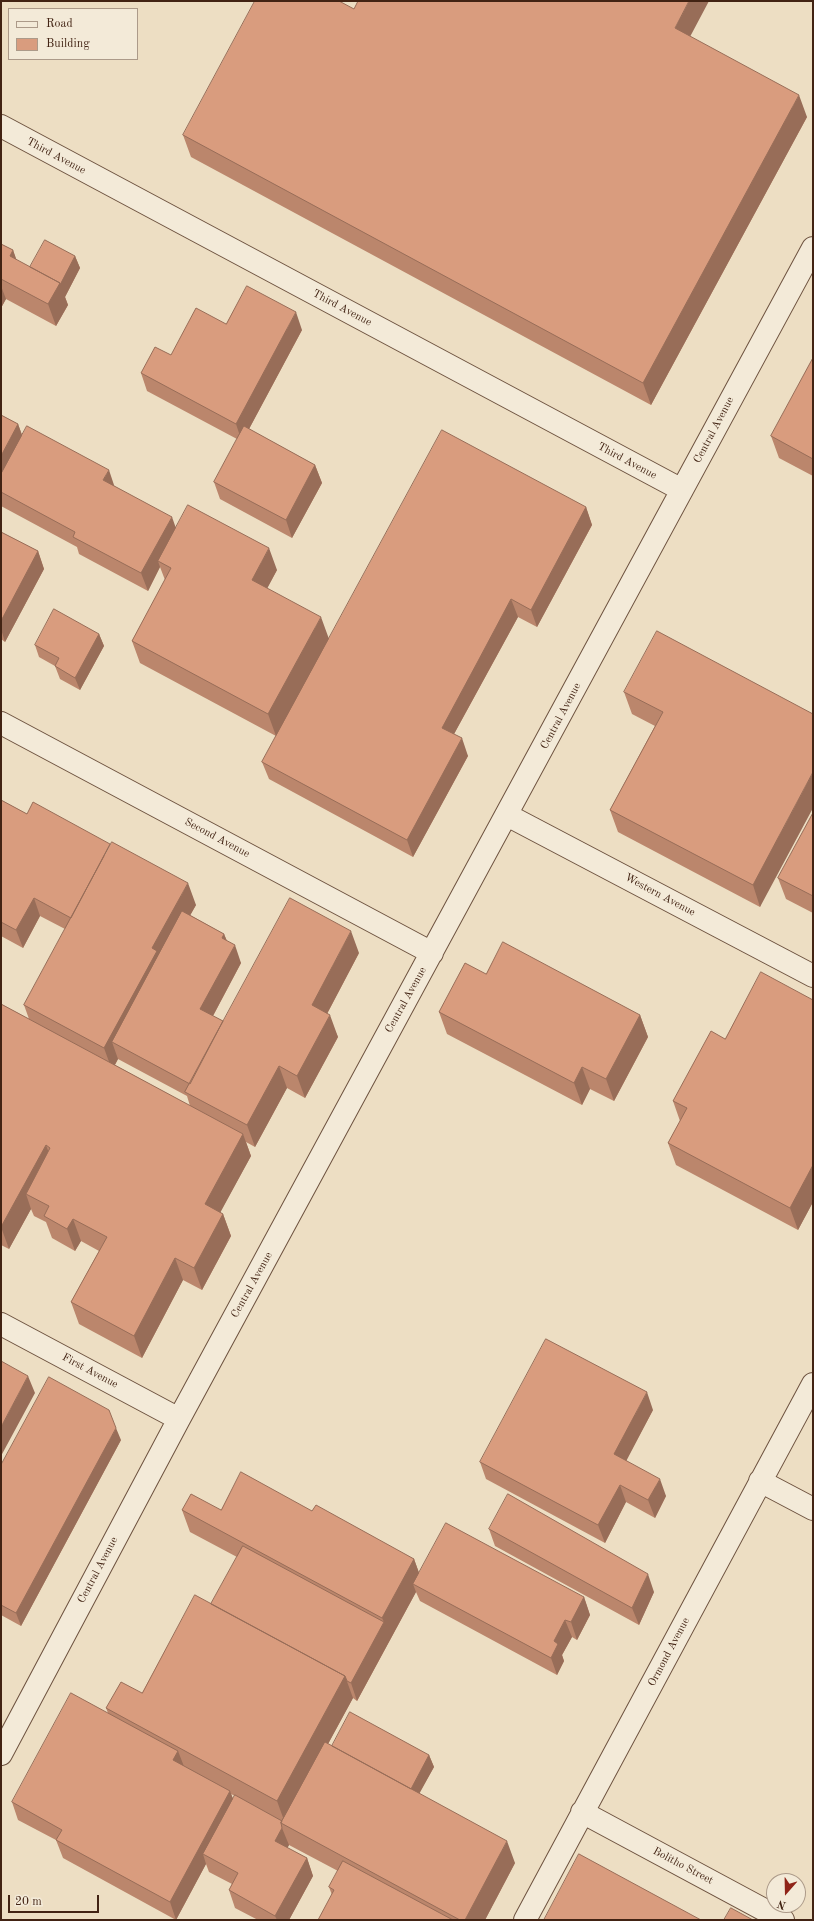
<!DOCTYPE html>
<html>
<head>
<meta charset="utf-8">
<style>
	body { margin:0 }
	#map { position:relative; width:814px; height:1921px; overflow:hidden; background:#eddec3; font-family:"Old Standard TT",serif }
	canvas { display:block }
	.frame { position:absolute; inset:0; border:2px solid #422313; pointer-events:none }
	.legend { position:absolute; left:8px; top:8px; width:130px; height:52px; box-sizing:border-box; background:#f3ead8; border:1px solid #ac9a89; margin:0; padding:5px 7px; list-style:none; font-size:12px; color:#422313 }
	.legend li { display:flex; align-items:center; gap:8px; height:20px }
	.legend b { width:20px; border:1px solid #ac9a89 }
	.north { position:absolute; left:766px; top:1873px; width:40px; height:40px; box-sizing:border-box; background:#f3ead8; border:1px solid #ac9a89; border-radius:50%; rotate:200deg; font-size:11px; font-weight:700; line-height:16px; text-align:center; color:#422313 }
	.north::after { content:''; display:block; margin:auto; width:14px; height:18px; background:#8f2418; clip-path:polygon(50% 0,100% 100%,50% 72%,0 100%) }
	.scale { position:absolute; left:8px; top:1895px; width:91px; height:18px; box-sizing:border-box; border:2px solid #422313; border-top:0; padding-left:5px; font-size:12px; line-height:14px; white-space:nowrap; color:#422313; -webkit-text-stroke:3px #f3ead8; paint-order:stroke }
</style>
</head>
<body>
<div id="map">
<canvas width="814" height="1921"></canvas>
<div class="frame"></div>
<ul class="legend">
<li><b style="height:5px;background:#f3ead8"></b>Road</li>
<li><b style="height:11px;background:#d99c7e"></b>Building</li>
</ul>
<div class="north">N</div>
<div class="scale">20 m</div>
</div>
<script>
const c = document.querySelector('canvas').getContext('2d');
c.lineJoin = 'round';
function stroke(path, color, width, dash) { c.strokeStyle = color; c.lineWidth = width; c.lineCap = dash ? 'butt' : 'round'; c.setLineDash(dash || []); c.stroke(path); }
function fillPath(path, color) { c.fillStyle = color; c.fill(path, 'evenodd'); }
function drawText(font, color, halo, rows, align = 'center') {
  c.font = font + ' "Old Standard TT",serif'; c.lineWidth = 3; c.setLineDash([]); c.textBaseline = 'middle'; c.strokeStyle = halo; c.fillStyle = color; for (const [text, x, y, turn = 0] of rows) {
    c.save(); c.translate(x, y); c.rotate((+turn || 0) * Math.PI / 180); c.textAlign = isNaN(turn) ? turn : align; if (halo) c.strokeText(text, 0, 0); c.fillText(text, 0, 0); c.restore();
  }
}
const minor = new Path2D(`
	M1 126 682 490
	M1 723 432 953
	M507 815 813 976
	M1 1324 179 1419
	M760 1481 813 1509
	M1 1754 179 1419 813 248
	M582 1812 783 1920
	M525 1920 813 1384`);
const wall = new Path2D(`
	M354 9 690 36 807 117 651 405 191 157 183 135Z
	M1 244 13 250 16 260 30 267 75 256 80 268 65 297 68 305 56 326 6 299 1 308Z
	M226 324 302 330 249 429 315 465 322 483 292 538 220 499 214 482 237 439 147 391 141 373Z
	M813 358V476L779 458 771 436Z
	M1 415 18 424 22 435 114 486 176 528 277 570 267 588 329 639 586 507 592 525 537 627 518 617 454 734 468 756 413 857 269 779 262 762 276 736 140 663 132 641 165 580 160 567 148 591 79 554 77 547 1 506Z
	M1 532 38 551 44 569 5 642 1 639Z
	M99 634 104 646 80 690 60 679 55 666 39 657 35 645Z
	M624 692 813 714 760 907 618 832 610 810 655 726 632 714Z
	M1 800 196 905 190 915 224 934 227 941 241 963 213 1016 223 1021 359 953 327 1014 338 1037 305 1098 287 1088 255 1147 246 1142 251 1156 220 1212 223 1214 231 1236 202 1290 183 1280 142 1358 79 1324 71 1302 99 1251 81 1241 75 1251 52 1238 46 1222 34 1216 31 1209 9 1249 1 1245V1004L29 1019 24 1005 65 929 40 916 23 948 1 936ZM118 1059 187 1096 190 1106 115 1065Z
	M813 813V913L786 899 778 878Z
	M486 974 640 1015 648 1037 614 1101 590 1089 582 1105 447 1034 439 1012Z
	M813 1000V1202L798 1230 676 1165 668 1143 680 1121 673 1101Z
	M653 1410 626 1460 666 1496 655 1518 626 1502 605 1543 486 1479 480 1462Z
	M121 1440 21 1626 1 1615V1465Z
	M182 1510 312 1511 414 1559 419 1573 584 1597 590 1615 577 1640 572 1637 562 1655 564 1661 557 1675 420 1601 416 1592 357 1701 353 1698 328 1744 332 1746 429 1755 434 1767 419 1793 515 1863 485 1920H318L332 1895 329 1887 338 1871 289 1845 287 1848 307 1858 313 1876 289 1920H258L235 1908 229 1890 232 1884 209 1872 206 1864 176 1920 63 1858 56 1840 18 1820 12 1802 108 1713 106 1708 142 1693 211 1604 237 1557 190 1532ZM231 1794 235 1796 233 1799Z
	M489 1529 654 1592 639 1625 495 1546Z`);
const shadedWall = new Path2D(`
	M689 1H709L683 50 675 28Z
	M799 95 807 117 651 405 643 383Z
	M13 250 21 272 10 256Z
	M75 256 80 268 65 297 68 305 56 326 48 304Z
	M1 286 6 299 1 308Z
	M296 312 302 330 242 442 236 424Z
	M18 424 26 446 1 492V456Z
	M315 465 322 483 292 538 286 520Z
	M109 470 115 488 103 480Z
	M586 507 592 525 537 627 531 610Z
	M172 517 178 534 158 561 160 567 148 591 141 573Z
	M269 548 277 570 260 602 252 580Z
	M38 551 44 569 5 642 1 629V621Z
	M511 599 518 617 448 745 442 728Z
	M321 617 329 639 276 736 268 714Z
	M99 634 104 646 80 690 75 678Z
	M462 738 468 756 413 857 407 840Z
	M813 772V808L760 907 753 885Z
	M188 883 196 905 162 966 112 1042 118 1059 112 1070 104 1048 152 948Z
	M34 898 40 916 23 948 16 930Z
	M351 931 359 953 320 1027 312 1005Z
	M224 934 231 951 222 938Z
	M235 945 241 963 207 1027 200 1009Z
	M330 1015 338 1037 305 1098 297 1076Z
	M640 1015 648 1037 614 1101 606 1079Z
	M279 1066 287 1088 255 1147 247 1125Z
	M582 1067 590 1089 582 1105 574 1083Z
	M243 1134 251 1156 213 1226 205 1204Z
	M46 1145 54 1167 26 1194 31 1209 9 1249 1 1227Z
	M813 1165V1202L798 1230 790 1208Z
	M223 1214 231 1236 202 1290 194 1268Z
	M73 1219 81 1241 75 1251 67 1229Z
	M175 1258 183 1280 142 1358 134 1336Z
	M28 1376 35 1393 1 1456V1427Z
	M647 1392 653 1410 621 1471 614 1454Z
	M116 1428 121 1440 21 1626 16 1613Z
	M660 1479 666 1496 655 1518 648 1500Z
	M620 1485 626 1502 605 1543 598 1525Z
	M414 1559 422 1581 413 1584 416 1592 357 1701 351 1683 384 1622 382 1618Z
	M648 1574 654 1592 639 1625 632 1608Z
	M584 1597 590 1615 577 1640 571 1622Z
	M565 1620 572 1637 562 1655 564 1661 557 1675 551 1658 554 1641Z
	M345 1676 353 1698 285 1823 277 1801Z
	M178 1751 185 1769 173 1760Z
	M429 1755 434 1767 412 1807 408 1795Z
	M230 1791 237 1809 203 1854 206 1864 176 1920 170 1902Z
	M282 1828 289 1845 282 1859 275 1841Z
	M507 1841 515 1863 485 1920H465Z
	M307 1858 313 1876 289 1920H277L275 1916Z`);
const building = new Path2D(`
	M255 1H339L354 9 358 1H689L675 28 799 95 643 383 183 135Z
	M45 240 75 256 60 285V283L30 267Z
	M1 244 13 250 10 256 60 283 48 304 1 279Z
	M247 286 296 312 236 424 141 373 155 347 171 355 196 308 226 324Z
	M813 358V459L771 436Z
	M1 415 18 424 1 456Z
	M27 426 109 470 103 480 172 517 141 573 73 537 75 532 1 492V474Z
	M244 426 315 465 286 520 214 482Z
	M442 430 586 507 531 610 511 599 477 663 442 728 462 738 407 840 262 762Z
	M188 505 269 548 252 580 321 617 268 714 132 641 171 568 158 561Z
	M1 532 38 551 1 621Z
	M54 609 99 634 75 678 55 666 59 658 35 645Z
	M657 631 813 714V772L753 885 610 810 663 712 624 692Z
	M1 800 27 814 33 802 110 844 71 918 34 898 16 930 1 922Z
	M813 813V896L778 878Z
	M112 842 188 883 152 948 157 951 104 1048 24 1005Z
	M290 898 351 931 312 1005 330 1015 297 1076 279 1066 247 1125 185 1092Z
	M182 911 224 934 222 938 235 945 200 1009 223 1021 190 1084 112 1042Z
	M503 942 640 1015 606 1079 582 1067 574 1083 439 1012 465 963 486 974Z
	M761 972 813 1000V1165L790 1208 668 1143 687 1108 673 1101 711 1031 725 1039Z
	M1 1004 243 1134 205 1204 223 1214 194 1268 175 1258 134 1336 71 1302 107 1237 73 1219 67 1229 44 1216 49 1206 26 1194 50 1148 46 1145 1 1227Z
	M546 1339 647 1392 614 1454 660 1479 648 1500 620 1485 598 1525 480 1462Z
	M1 1361 28 1376 1 1427Z
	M49 1377 109 1410 116 1428 16 1613 1 1605V1465Z
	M241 1472 312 1511 316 1505 414 1559 382 1618 182 1510 191 1494 221 1510Z
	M508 1494 648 1574 632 1608 489 1529Z
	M446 1523 584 1597 571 1622 565 1620 554 1641 558 1644 551 1658 413 1584Z
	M243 1546 384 1622 351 1683 347 1681 345 1676 211 1604Z
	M195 1595 345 1676 277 1801 106 1708 121 1682 142 1693Z
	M71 1693 178 1751 173 1760 230 1791 170 1902 56 1840 62 1830 12 1802Z
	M350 1712 429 1755 411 1789 332 1746Z
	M325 1742 507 1841 465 1920H460L281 1823Z
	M235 1795 282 1821 281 1823 282 1828 275 1841 307 1858 275 1916 229 1890 238 1873 203 1854Z
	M579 1854 701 1920H544Z
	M343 1861 453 1920H318L334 1890 329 1887Z
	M731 1908 753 1920H724Z`);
const streetNames = [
	["Third Avenue",56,156,28],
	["Third Avenue",342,308,28],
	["Central Avenue",714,430,-62],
	["Third Avenue",627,461,28],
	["Central Avenue",561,716,-62],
	["Second Avenue",217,838,28],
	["Western Avenue",660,895,28],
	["Central Avenue",406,1000,-61],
	["Central Avenue",252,1285,-61],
	["First Avenue",90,1371,28],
	["Central Avenue",98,1570,-62],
	["Ormond Avenue",669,1652,-62],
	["Bolitho Street",683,1866,28]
];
stroke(minor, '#6d523f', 24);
stroke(minor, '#f3ead8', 22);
fillPath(wall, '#bb866c');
fillPath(shadedWall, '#986d58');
fillPath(building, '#d99c7e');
stroke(building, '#986d58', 1);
drawText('11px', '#422313', '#f3ead8', streetNames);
</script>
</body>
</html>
